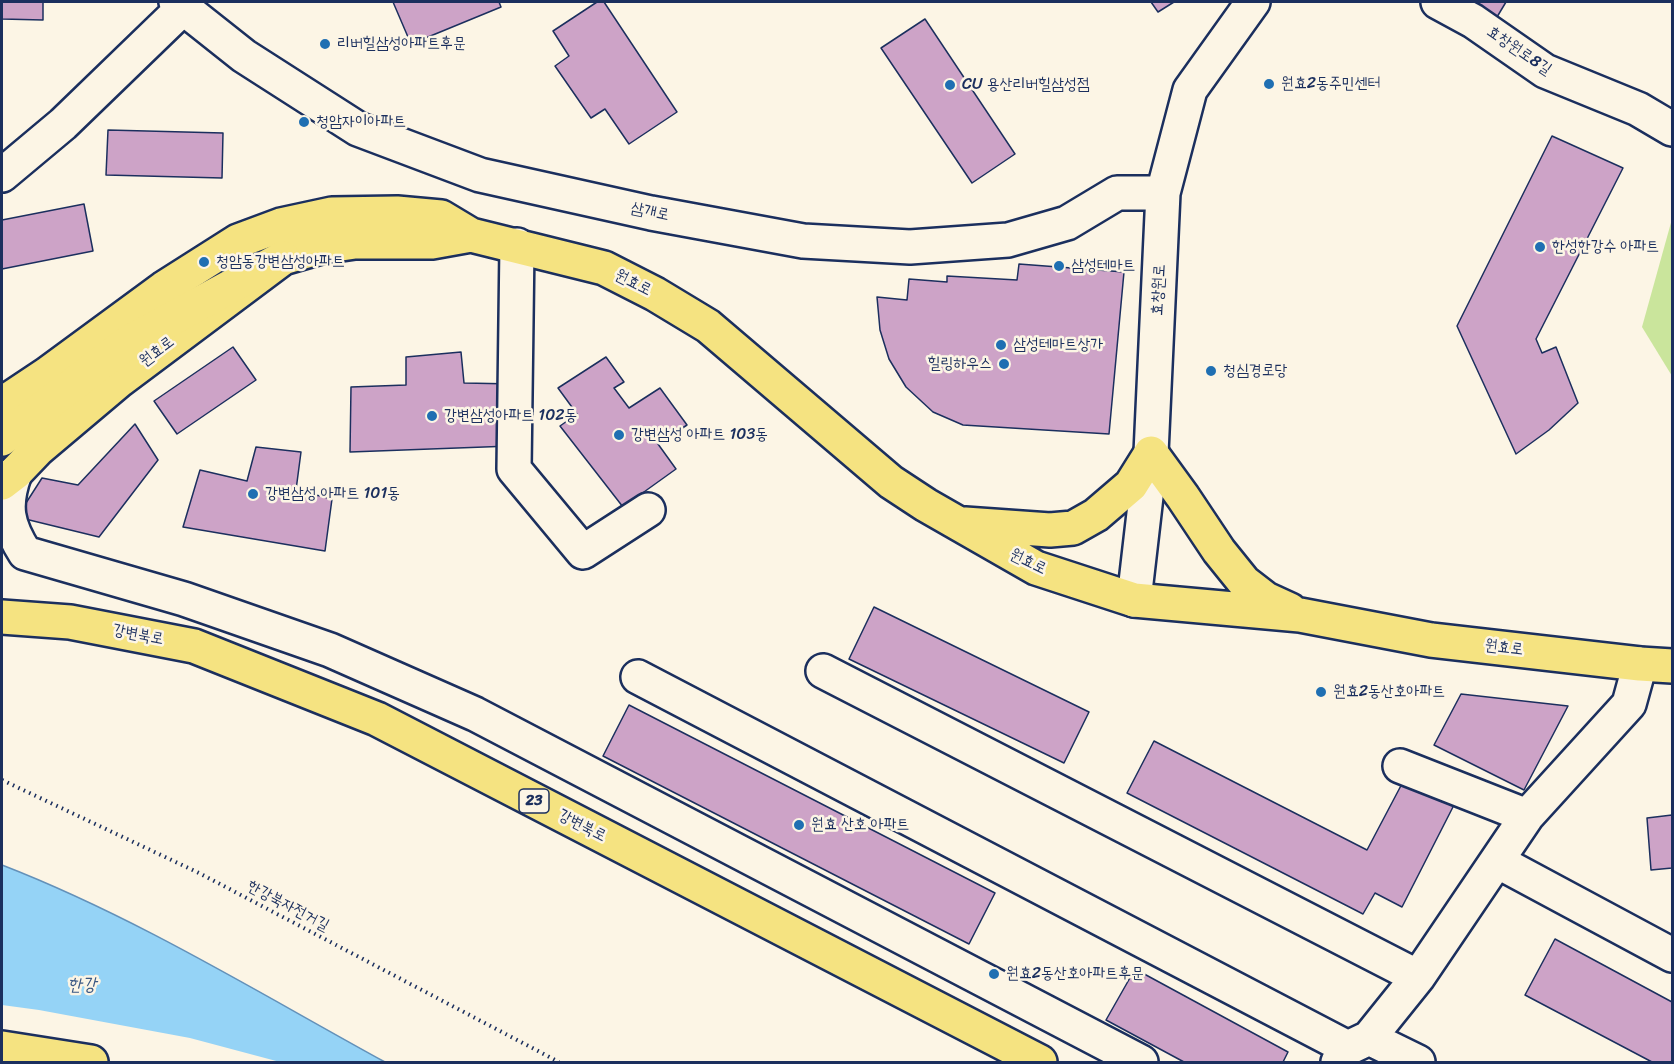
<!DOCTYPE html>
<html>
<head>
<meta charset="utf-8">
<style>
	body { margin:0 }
	#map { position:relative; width:1674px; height:1064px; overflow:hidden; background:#fcf5e5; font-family:Sriracha,sans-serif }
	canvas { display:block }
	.frame { position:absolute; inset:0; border:3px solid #1b2f5e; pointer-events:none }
</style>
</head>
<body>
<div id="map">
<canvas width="1674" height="1064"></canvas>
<div class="frame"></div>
</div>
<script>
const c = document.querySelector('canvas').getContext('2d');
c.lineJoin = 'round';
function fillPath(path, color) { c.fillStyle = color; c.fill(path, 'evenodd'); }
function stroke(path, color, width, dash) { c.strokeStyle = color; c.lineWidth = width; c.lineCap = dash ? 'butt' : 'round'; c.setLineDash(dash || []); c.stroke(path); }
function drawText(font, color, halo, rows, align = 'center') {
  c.font = font + ' Sriracha,"Poor Story",sans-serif'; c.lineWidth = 5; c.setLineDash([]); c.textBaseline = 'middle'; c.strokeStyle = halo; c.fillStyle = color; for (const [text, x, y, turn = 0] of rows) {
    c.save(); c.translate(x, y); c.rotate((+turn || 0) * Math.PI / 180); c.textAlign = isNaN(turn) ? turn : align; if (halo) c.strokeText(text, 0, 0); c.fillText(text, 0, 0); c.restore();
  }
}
const green = new Path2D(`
	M1672 219V376L1642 327Z`);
const water = new Path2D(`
	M2 865C136 917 259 993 385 1062H2Z`);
const pier = new Path2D(`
	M2 1005 39 1010 190 1038 280 1062H2Z`);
const building = new Path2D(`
	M2 2H43V20L2 19Z
	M393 2H499L501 7 411 44Z
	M597 2H604L677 112 629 144 605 109 591 118 555 66 569 56 553 31Z
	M1151 2H1174L1158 12Z
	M1470 2H1506L1497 17Z
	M925 19 1015 154 972 183 881 48Z
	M108 130 223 133 222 178 106 175Z
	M1552 136 1623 168 1536 339 1542 353 1556 347 1578 403 1549 430 1516 454 1457 326Z
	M84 204 93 251 2 269V220Z
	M1019 264 1124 272 1109 434 963 425 933 412 906 387 889 359 880 330 877 297 907 300 909 279 947 282V276L1017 280Z
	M233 347 256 380 177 434 154 401Z
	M461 352 464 383 514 384 511 446 350 452 351 387 406 385V357Z
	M606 357 624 382 614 388 629 408 660 388 687 425 658 444 676 469 623 507 560 426 577 414 558 388Z
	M135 424 158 460 99 537 17 517 42 478 78 485Z
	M256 447 301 452 296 490 332 499 325 551 183 527 200 470 247 481Z
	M874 607 1089 712 1064 763 849 659Z
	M1461 694 1568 706 1524 790 1434 745Z
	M629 705 995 893 969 944 603 756Z
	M1154 741 1367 850 1405 778 1455 803 1402 907 1375 893 1363 914 1127 793Z
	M1672 815V868L1651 870 1647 818Z
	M1555 939 1672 1002V1062H1652L1525 995Z
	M1135 969 1288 1052 1283 1062H1184L1106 1020Z`);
const path = new Path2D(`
	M2 780 199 873 559 1062`);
const minor = new Path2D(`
	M176 2 244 56 358 129 480 175 651 213 803 241 910 247 1008 240 1067 223 1117 193H1163
	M1438 2 1473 21 1545 71 1638 109 1672 129
	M2 175 63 124 183 8
	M517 245 514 469 583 552 648 510
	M15 473C3 506 7 525 25 553L184 599 330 650 475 714 1141 1062
	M1134 600 1151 453 1163 193 1190 90 1253 2
	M823 671 1418 977
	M638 677 1348 1048
	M1400 766 1527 816
	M1497 861 1672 955
	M1369 1038 1418 1062
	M1338 1062 1348 1048 1369 1038 1418 977 1527 816 1629 704 1640 664`);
const major = new Path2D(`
	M2 404 47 374 164 288 238 241 281 225 332 214 397 213 441 217 471 235 604 268 655 294 708 326 891 482 926 505 1036 568 1134 600 1300 615 1431 640 1640 664 1672 666
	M2 483 15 473 37 450 120 380 283 258 321 247 355 242H432L471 235
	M965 524 1050 530 1073 528 1096 515 1131 485 1151 453 1183 497 1219 551 1244 582 1266 599 1290 610`);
const highway = new Path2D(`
	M2 439 127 343 283 258
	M2 617 70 622 194 646 377 719 1040 1062
	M2 1048 91 1062`);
const markers = [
	[325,44,6,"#1f6fb2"],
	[1269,84,6,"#1f6fb2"],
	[950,85,6,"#1f6fb2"],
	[304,122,6,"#1f6fb2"],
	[1540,247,6,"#1f6fb2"],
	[204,262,6,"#1f6fb2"],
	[1059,266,6,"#1f6fb2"],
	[1001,345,6,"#1f6fb2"],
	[1004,364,6,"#1f6fb2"],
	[1211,371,6,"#1f6fb2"],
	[432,416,6,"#1f6fb2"],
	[619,435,6,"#1f6fb2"],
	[253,494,6,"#1f6fb2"],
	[1321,692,6,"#1f6fb2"],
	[799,825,6,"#1f6fb2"],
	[994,974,6,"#1f6fb2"]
];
const shields = [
	[534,801,30]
];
const shieldNames = [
	["23",534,801]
];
const poiNames = [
	["리버힐삼성아파트후문",337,44],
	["원효2동주민센터",1281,84],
	["CU 용산리버힐삼성점",962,85],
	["청암자이아파트",316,122],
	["한성한강수 아파트",1552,247],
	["청암동강변삼성아파트",216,262],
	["삼성테마트",1071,266],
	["삼성테마트상가",1013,345],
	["힐링하우스",992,364,"right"],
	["청심경로당",1223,371],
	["강변삼성아파트 102동",444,416],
	["강변삼성 아파트 103동",631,435],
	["강변삼성 아파트 101동",265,494],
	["원효2동산호아파트",1333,692],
	["원효 산호 아파트",811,825],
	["원효2동산호아파트후문",1006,974]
];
const streetNames = [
	["효창원로8길",1519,51,34],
	["삼개로",650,212,12],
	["원효로",633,283,27],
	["효창원로",1159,290,-87],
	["원효로",157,352,-37],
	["원효로",1028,562,26],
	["강변북로",138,635,11],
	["원효로",1504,648,7],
	["강변북로",582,826,27],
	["한강북자전거길",288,906,28]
];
const waterNames = [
	["한강",82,985]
];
fillPath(green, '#cae59c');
fillPath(water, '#95d3f6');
stroke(water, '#6491b9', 1.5);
fillPath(pier, '#fcf5e5');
fillPath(building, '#cda3c7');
stroke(building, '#1b2f5e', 1.5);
stroke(minor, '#1b2f5e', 38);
stroke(major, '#1b2f5e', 38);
stroke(highway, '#1b2f5e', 38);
stroke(path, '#1b2f5e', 4, [1.5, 4.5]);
stroke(minor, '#fcf5e5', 33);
stroke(major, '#f5e381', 33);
stroke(highway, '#f5e381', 33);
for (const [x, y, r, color] of markers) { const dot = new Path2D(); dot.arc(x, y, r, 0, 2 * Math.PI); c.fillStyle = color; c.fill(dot); stroke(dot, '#fcf5e5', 2); }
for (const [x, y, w] of shields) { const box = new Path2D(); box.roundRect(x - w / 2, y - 12, w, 24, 4.5); c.fillStyle = '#fcf5e5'; c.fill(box); stroke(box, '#1b2f5e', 1.5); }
drawText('bold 15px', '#1b2f5e', null, shieldNames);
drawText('16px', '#1b2f5e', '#fcf5e5', poiNames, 'left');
drawText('16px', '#1b2f5e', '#fcf5e5', streetNames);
drawText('italic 18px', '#3a5884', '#fcf5e5', waterNames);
</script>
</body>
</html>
